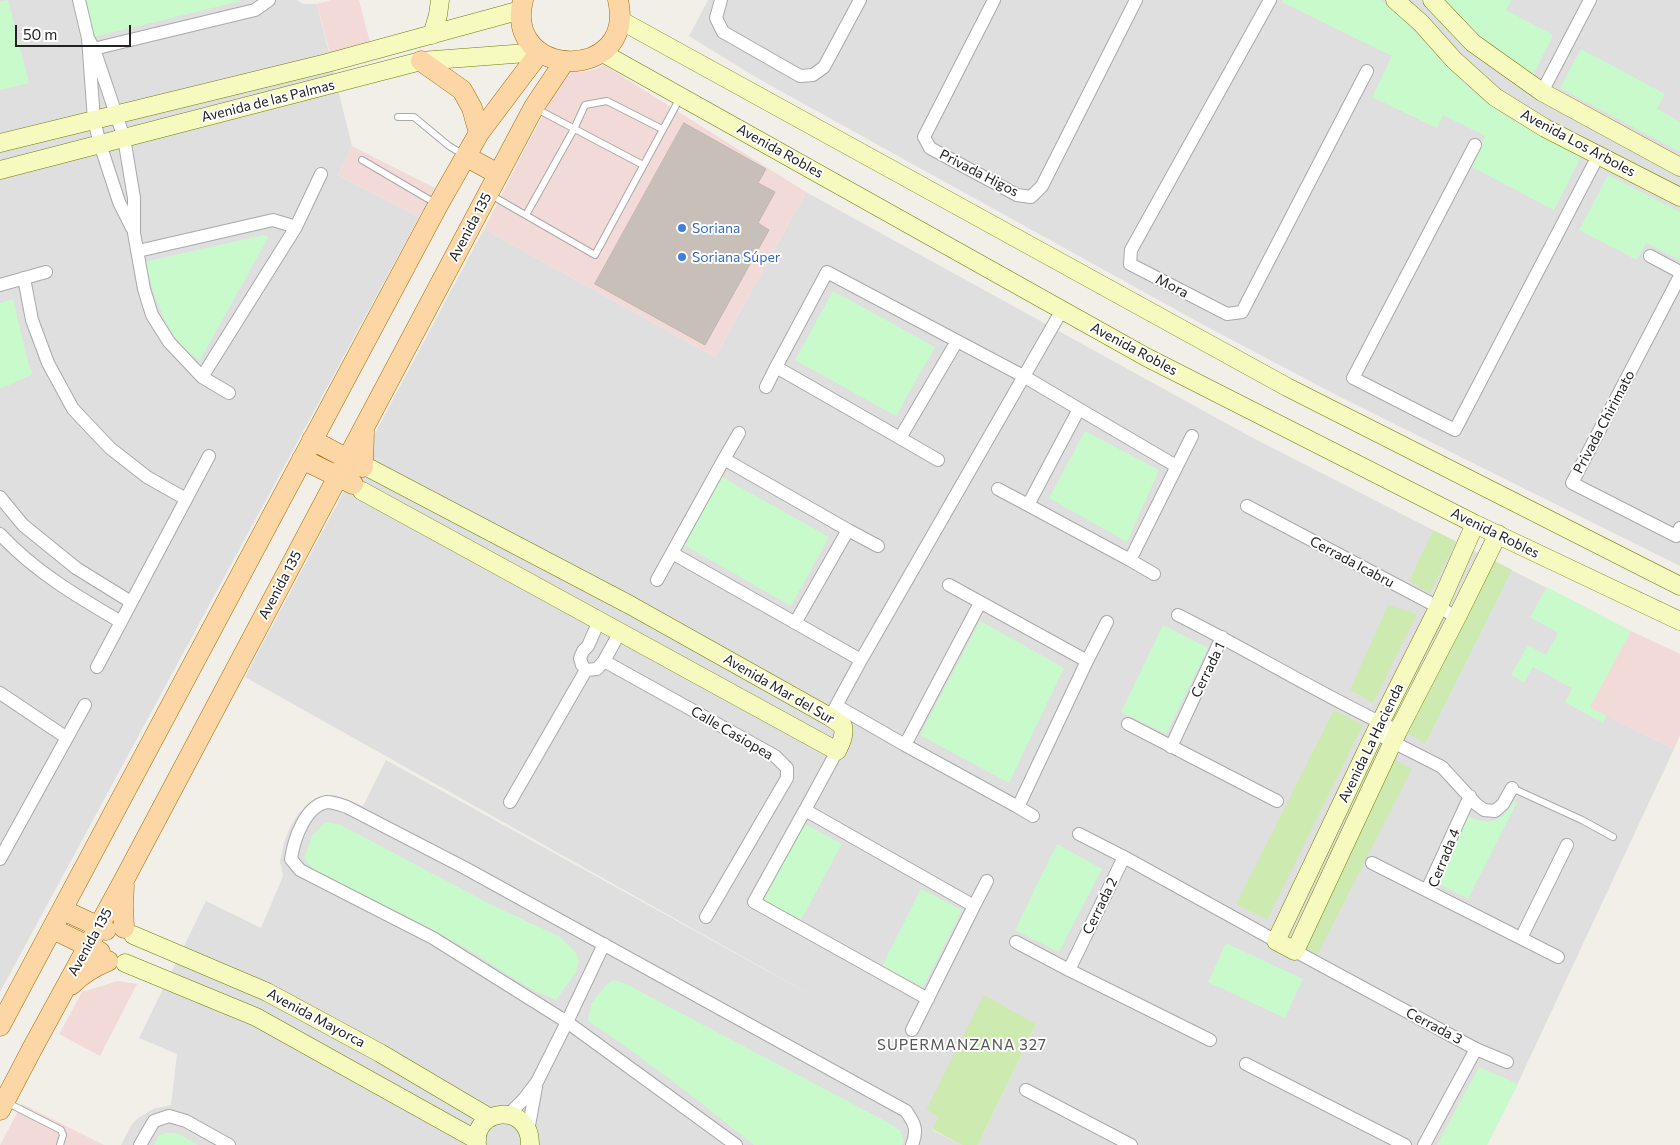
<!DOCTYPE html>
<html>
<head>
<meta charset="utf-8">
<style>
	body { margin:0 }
	#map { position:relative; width:1680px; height:1145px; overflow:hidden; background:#f2efe9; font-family:Commissioner,sans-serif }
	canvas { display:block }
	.scale { position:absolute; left:15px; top:25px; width:116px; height:22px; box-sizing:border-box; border:2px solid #222; border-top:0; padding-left:6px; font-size:15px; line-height:18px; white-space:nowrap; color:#222; -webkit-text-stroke:4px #fff; paint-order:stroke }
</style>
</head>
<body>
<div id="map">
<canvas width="1680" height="1145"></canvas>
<div class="scale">50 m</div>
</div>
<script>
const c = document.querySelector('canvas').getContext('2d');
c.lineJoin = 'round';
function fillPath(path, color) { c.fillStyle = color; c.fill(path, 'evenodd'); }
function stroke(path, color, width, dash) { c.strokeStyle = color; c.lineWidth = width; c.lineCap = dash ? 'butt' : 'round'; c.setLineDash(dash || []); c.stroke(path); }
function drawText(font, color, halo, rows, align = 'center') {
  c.font = font + ' Commissioner,sans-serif'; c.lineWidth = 4; c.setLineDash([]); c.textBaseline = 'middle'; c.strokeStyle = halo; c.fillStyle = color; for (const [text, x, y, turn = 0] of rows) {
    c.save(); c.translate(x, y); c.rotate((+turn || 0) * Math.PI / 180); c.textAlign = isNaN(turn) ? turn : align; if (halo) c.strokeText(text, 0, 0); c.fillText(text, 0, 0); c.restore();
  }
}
const residential = new Path2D(`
	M0 0H297L303 4H317L352 146 338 175 419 217 0 992Z
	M708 0H1680V566L1336 395 1200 323 757 78 689 36Z
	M806 192 1253 438 1631 631 1590 707 1674 749 1518 1083 1487 1145H978L1036 1024 926 1110 938 1117 932 1130 962 1145H121L132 1124 138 1118 153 1109 171 1105 177 1054 139 1038 206 901 261 928 283 876 280 861 284 843 290 827 299 813 308 803 320 796 336 795 363 806 386 760 827 1004 245 677 484 229 715 357Z`);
const commercial = new Path2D(`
	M331 0H359L371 46 331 57 317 4Z
	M604 65 806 192 715 357 484 229 566 70 582 72 597 69Z
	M352 146 435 188 419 217 338 175Z
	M1631 631 1680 654V735L1674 749 1589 707Z
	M118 981 137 984 100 1056 59 1034 82 992Z
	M22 1104 104 1145H0Z`);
const grass = new Path2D(`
	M1433 530 1456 541 1430 593 1409 581Z
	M1489 558 1512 570 1425 744 1408 733Z
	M1388 605 1417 614 1373 703 1350 690Z
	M1334 710 1363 725 1267 920 1236 904Z
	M1393 759 1412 769 1317 955 1300 946Z
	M984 995 1036 1024 978 1145H962L932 1129 938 1117 926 1110Z`);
const park = new Path2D(`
	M8 0 29 83 0 90V2Z
	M84 0H240L241 1 93 37Z
	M1283 0H1381C1391 9 1401 17 1409 26 1437 54 1462 85 1494 108 1521 127 1552 142 1581 157L1554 210 1472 167 1485 136 1443 115 1437 128 1372 97 1392 56 1282 2Z
	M1445 0H1511L1506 10 1553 35 1532 77 1479 35Z
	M1581 49 1665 94 1657 109 1680 122V152L1560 88Z
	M1608 175 1680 212V260L1646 243 1637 260 1579 230Z
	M264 235 267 236 268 238 200 360C165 341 156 297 144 262Z
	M833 291 935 347 896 416 795 360Z
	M13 299 28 362 33 374 0 389V303Z
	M1085 431 1159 470 1127 542 1049 498Z
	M722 477 829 537 791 606 684 545Z
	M1547 587 1631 631 1590 707 1606 716 1603 723 1565 702 1572 688 1533 667 1524 682 1511 675 1528 645 1546 655 1558 633 1530 617Z
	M980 621 1064 668 1009 783 920 735Z
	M1163 625 1208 648 1166 734 1121 712Z
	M1514 801 1517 802 1468 899 1435 882 1468 816C1489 827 1503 821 1514 801Z
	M799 821 842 844 801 920 758 896Z
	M325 822 339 824 488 903 560 937 575 952 579 960 576 972 556 1000C523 988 495 965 464 947 415 920 365 895 314 871L304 858 312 836Z
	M1057 844 1102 869 1059 952 1015 930Z
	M921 889 962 910 923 987 882 966Z
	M1226 943 1303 979 1285 1018 1208 982Z
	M613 980 624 983 887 1122 900 1130 904 1142 902 1145H754L687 1092 621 1043 588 1021 591 1004 607 984Z
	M1479 1067 1518 1084 1487 1145H1437Z
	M166 1133H177L198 1145H154L159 1135Z`);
const building = new Path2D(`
	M684 123 766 169 758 183 775 192 758 223 769 230 705 345 595 284Z`);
const lane = new Path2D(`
	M535 108 643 165
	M398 117H414L449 146 464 155
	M362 160 435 203
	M489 194 595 255 680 98
	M526 215 574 129 585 105 607 101 662 129
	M1512 788 1582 820 1613 837
	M8 1103 61 1130 63 1135 60 1145`);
const street = new Path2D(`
	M79 0 88 38 94 120 100 144 119 202 132 228
	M721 0 716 18 723 32 800 76 813 75 824 67 860 0
	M994 0 924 137 930 148 1017 195 1031 197 1042 186 1136 0
	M1270 0 1131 250 1130 264 1227 314 1242 312 1367 71
	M88 38 94 49 124 138 134 198V233L144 289 152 315 169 342 202 377 229 393
	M89 50 255 10 269 0
	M1542 92 1590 0
	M1475 145 1353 378 1455 430 1598 156
	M138 251 273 220 296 227
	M1650 256 1680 272
	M1680 276 1572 483 1676 536 1680 528
	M24 278 32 320 48 363 73 409 110 448 147 477 186 499
	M0 285 46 272
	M957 341 900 438 776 367 827 272 1025 377 1079 409
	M202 377 296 227 321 174
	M766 387 776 367
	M900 438 938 460
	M724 459 739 433
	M1176 466 1079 409 1028 505 1130 560 1192 436
	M998 489 1028 505
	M0 497 23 525 76 568 131 602
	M1247 506 1457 617
	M848 530 878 546
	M0 534C34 571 78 597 121 622
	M1130 560 1154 574
	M657 580 672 553
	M949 585 1087 661 1018 807 905 745 980 603
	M1178 615C1252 652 1323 696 1398 731
	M599 621 588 646 583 651 580 658 582 665 586 670 597 669 604 661 620 632
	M795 623 848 530 724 459 672 553 861 660 830 717
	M861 660 1062 310
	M604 661 775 756 787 768V778L706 917
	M1087 661 1107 622
	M97 667 209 456
	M0 693 67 738
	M837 706 905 745
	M1128 724 1277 801
	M1375 733 1442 767 1476 804 1484 810 1495 811 1503 804 1512 788
	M1171 747 1222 637
	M510 802 586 670
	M1018 807 1033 816
	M805 810 837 751
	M1079 834 1124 857 1276 941
	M0 859 85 705
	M1372 863 1558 957
	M1427 890 1470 796
	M974 906 987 881
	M1521 938 1567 845
	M1016 942 1069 970 1210 1040
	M1295 951 1476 1049 1507 1062
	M1069 970 1124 857
	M912 1030 974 906 805 810 754 902 928 999
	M1246 1064 1405 1145
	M1026 1090 1131 1145
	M509 1114 524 1099 537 1082 567 1022 604 944
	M528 1131 536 1087
	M140 1145 154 1121 169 1116 186 1121 229 1145
	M736 1145 567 1022 433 938 300 870 291 859C294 839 305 806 327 802 333 802 341 805 347 807L465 868 906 1111C915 1124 918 1130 912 1145
	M1424 1145 1476 1049`);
const secondary = new Path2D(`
	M1395 0 1421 23 1454 60 1495 97 1545 128 1680 197
	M1432 0 1473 43 1542 92 1680 167
	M620 20 1287 387 1680 586
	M432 35 438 15 440 0
	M601 52 1146 357 1475 524 1680 621
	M0 143 327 63 521 10
	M0 170 421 61 540 52
	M362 491 837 751C841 743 845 735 843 726L830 717 630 605 371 469
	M1475 524 1438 608 1375 733 1276 941 1295 951 1398 731 1457 617 1498 534
	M133 935 267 992 380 1053 490 1118
	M125 963 256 1017 477 1140
	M477 1145C472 1107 531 1102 530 1145`);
const primary = new Path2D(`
	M523 0C503 80 637 83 618 0
	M421 61 462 90 472 108 479 133
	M467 157 498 174
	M312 440 363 467 364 431
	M302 459 353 484
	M63 910 106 930
	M124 928 123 905 124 885
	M53 929 100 952
	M71 985C82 974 93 967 108 961
	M0 1026 438 205 479 133 540 52
	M0 1110 32 1049 124 880 534 107 564 62`);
const markers = [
	[682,228,5,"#3f7fe0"],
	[682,257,5,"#3f7fe0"]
];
const streetNames = [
	["Avenida de las Palmas",268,101,-14],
	["Avenida Los Arboles",1578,143,28],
	["Avenida Robles",780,151,29],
	["Privada Higos",979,173,27],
	["Avenida 135",470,227,-62],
	["Mora",1172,286,27],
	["Avenida Robles",1134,349,28],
	["Privada Chirimato",1604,422,-62],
	["Avenida Robles",1495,533,26],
	["Cerrada Icabru",1352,562,28],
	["Avenida 135",280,585,-62],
	["Cerrada 1",1208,670,-64],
	["Avenida Mar del Sur",779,689,30],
	["Calle Casiopea",732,733,30],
	["Avenida La Hacienda",1371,743,-64],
	["Cerrada 4",1444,858,-68],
	["Cerrada 2",1100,906,-64],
	["Avenida 135",90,942,-61],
	["Avenida Mayorca",316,1018,28],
	["Cerrada 3",1434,1026,28]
];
const shopNames = [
	["Soriana",692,228],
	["Soriana Súper",692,257]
];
const neighbourhoodNames = [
	["SUPERMANZANA 327",962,1045]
];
fillPath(residential, '#e0dfdf');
fillPath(commercial, '#f2dad9');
fillPath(grass, '#cdebb0');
fillPath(park, '#c8facc');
fillPath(building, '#c7bfb8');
stroke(building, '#c4b6ab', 1);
stroke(lane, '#a9a9a9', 8);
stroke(street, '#a9a9a9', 14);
stroke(secondary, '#707d05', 19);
stroke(primary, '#a06b00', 21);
stroke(lane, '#fff', 6);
stroke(street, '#fff', 12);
stroke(secondary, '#f7fabf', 18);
stroke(primary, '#fcd6a4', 20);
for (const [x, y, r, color] of markers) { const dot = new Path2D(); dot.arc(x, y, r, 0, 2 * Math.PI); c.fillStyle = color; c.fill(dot); stroke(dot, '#fff', 2); }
drawText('14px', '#222', '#fff', streetNames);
drawText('14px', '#366cbe', '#fff', shopNames, 'left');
c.letterSpacing = '1px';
drawText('15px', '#555', '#fff', neighbourhoodNames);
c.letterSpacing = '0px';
</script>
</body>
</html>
